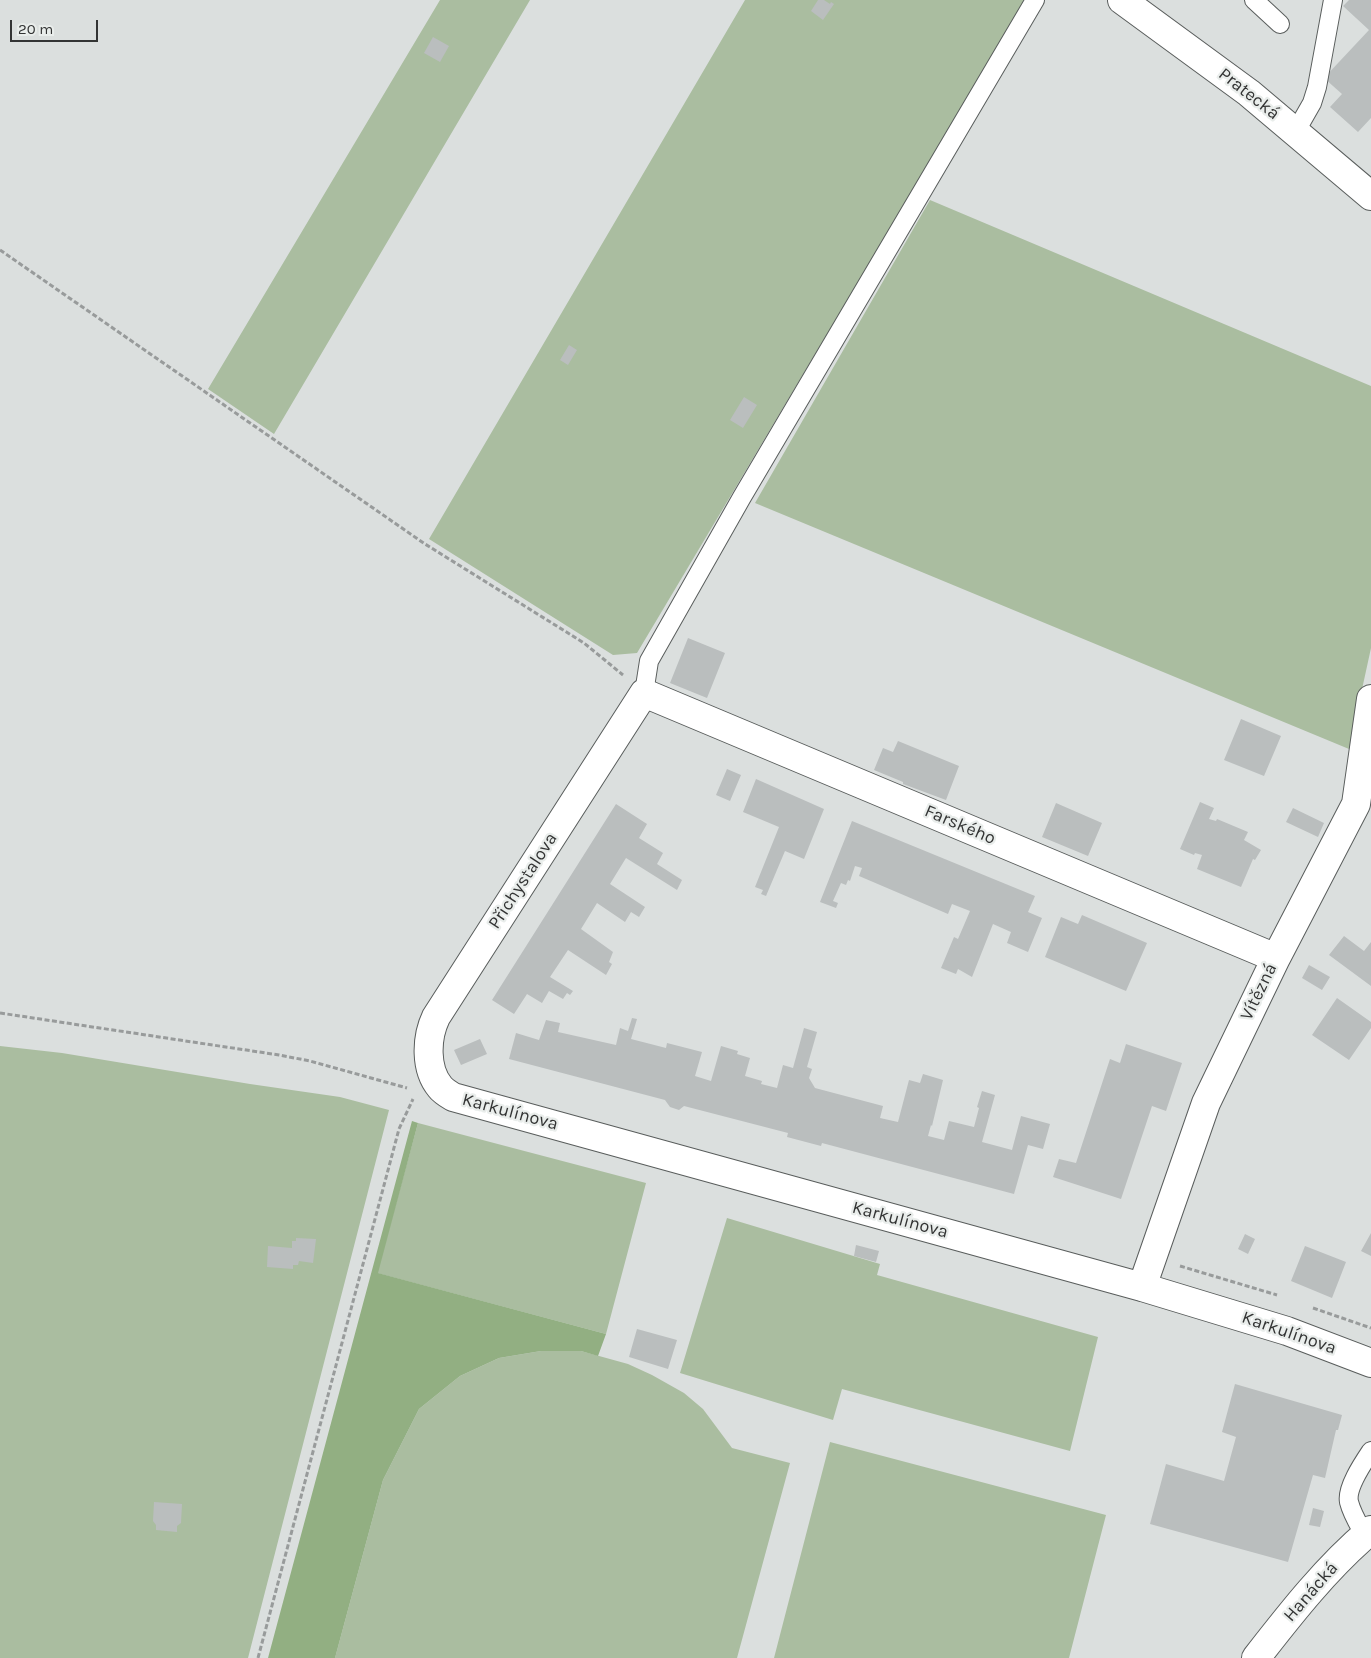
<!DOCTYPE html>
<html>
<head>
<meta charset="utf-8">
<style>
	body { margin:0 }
	#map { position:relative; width:1371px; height:1658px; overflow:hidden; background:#dbdfde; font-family:Karla,sans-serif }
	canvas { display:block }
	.scale { position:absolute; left:10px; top:20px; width:88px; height:22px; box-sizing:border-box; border:2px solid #333434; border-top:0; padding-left:6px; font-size:15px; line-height:18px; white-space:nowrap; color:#333434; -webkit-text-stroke:4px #e9edeb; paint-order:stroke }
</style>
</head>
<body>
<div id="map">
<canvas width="1371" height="1658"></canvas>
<div class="scale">20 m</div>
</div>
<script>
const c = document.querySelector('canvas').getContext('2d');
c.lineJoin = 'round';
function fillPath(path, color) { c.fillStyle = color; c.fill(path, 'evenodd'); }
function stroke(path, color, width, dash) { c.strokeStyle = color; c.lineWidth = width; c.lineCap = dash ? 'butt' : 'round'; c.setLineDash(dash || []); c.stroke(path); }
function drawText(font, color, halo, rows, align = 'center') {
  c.font = font + ' Karla,sans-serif'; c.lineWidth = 4.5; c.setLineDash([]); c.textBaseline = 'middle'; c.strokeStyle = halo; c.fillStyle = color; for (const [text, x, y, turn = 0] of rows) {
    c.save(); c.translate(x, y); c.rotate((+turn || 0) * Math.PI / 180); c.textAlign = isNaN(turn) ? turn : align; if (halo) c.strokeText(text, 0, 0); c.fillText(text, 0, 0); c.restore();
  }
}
const green = new Path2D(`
	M440 0H530L274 434 208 389Z
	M745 0H1026L637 653 613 655 429 539Z
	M930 200 1371 386V648L1349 749 755 503Z
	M0 1046 62 1053 250 1084 340 1097 389 1110 248 1658H0Z
	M418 1123 646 1183 606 1334 377 1273Z
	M727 1218 880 1264 877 1275 1098 1337 1070 1451 842 1389 833 1420 680 1373Z
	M541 1351H581L628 1364 652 1375 684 1393 703 1409 732 1448 790 1463 737 1658H335L383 1480 419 1409 460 1376 499 1358Z
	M830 1442 1106 1515 1069 1658H774Z`);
const forest = new Path2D(`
	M412 1121 418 1123 378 1273 606 1334 598 1356 581 1351H541L499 1358 460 1376 419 1409 383 1480 335 1658H268Z`);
const building = new Path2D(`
	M818 0H824L830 4 831 2 834 4 823 20 811 11Z
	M1349 0H1371V118L1358 132 1330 107 1342 94 1324 78 1369 30 1343 6Z
	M433 37 449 46 440 62 424 53Z
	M569 345 577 350 568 365 560 360Z
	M744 397 757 405 743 428 730 420Z
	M688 638 725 653 707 698 670 683Z
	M1241 719 1281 736 1264 776 1224 760Z
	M898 741 959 766 946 800 903 784V782L874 770 883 748 893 752Z
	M727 769 741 775 730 801 716 795Z
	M756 779 824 809 804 859 785 851 766 896 761 894 763 890 755 887 779 827 743 812Z
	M1200 802 1214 808 1209 819 1216 821 1217 819 1248 832 1244 840 1261 850 1255 860 1253 859 1241 887 1197 869 1202 855 1195 853 1194 855 1180 849Z
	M1056 803 1102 823 1088 856 1042 837Z
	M616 804 647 824 639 838 663 853 657 864 682 880 677 890 626 858 610 884 645 907 639 917 631 912 625 922 597 903 581 929 613 952 609 962 612 964 606 975 568 950 550 977 573 991 570 995 567 993 563 999 549 991 542 1003 527 994 514 1014 492 1000Z
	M1293 808 1324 823 1318 837 1286 822Z
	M852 821 1035 896 1028 912 1042 918 1028 952 1007 943 1011 932 993 924 972 977 958 969 956 974 941 968 954 937 958 939 970 911 952 904 948 914 859 876 862 868 855 866 850 881 848 880 846 885 841 883 833 901 838 903 836 908 820 902Z
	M1082 915 1147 943 1126 991 1045 957 1061 917 1078 924Z
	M1344 936 1364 951 1371 942V986L1329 955Z
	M1309 965 1330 977 1322 990 1302 978Z
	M1337 998 1371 1022V1028L1349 1060 1312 1035Z
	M632 1018 637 1019 631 1039 666 1048 667 1043 702 1052 695 1076 711 1081 721 1046 738 1051 737 1054 750 1058 745 1076 762 1081 761 1084 777 1088 783 1065 793 1068 804 1028 817 1032 807 1067 812 1069 809 1078 815 1088 883 1106 880 1118 898 1122 909 1080 920 1083 923 1074 943 1080 932 1126 931 1125 928 1136 944 1140 949 1121 974 1127 979 1108 977 1107 982 1091 995 1095 982 1142 1012 1150 1021 1116 1050 1124 1043 1149 1028 1145 1014 1194 822 1143 821 1146 787 1137 788 1133 684 1106 679 1110 670 1107 665 1100 509 1059 516 1033 539 1040 546 1020 560 1023 558 1032 616 1045 620 1028 628 1031Z
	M480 1039 487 1054 461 1065 454 1050Z
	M1126 1044 1182 1063 1166 1111 1152 1106 1121 1199 1053 1177 1059 1159 1076 1163 1110 1059 1120 1063Z
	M1371 1233V1256L1361 1251Z
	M1245 1234 1255 1239 1248 1254 1238 1249Z
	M296 1238 316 1239 313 1263 299 1261 298 1265H293V1269L267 1267 268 1246 292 1248V1241H296Z
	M856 1245 879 1251 876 1262 854 1256Z
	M1305 1246 1346 1262 1332 1298 1291 1281Z
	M637 1329 677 1340 668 1369 629 1357Z
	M1235 1384 1342 1415 1338 1430H1336L1325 1478 1313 1475 1288 1562 1150 1524 1166 1464 1224 1481 1236 1437 1222 1432Z
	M154 1502 182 1504 181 1523 177 1526V1532L156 1530V1525L153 1521Z
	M1313 1508 1324 1511 1320 1527 1309 1525Z`);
const path = new Path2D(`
	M0 250 425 544 584 643 623 675
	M0 1013 279 1055 310 1061 407 1088
	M1180 1266 1277 1295
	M1313 1308 1371 1328
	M258 1658 399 1129 413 1099`);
const service = new Path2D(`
	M1254 0 1280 24
	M1296 131 1312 103 1317 87 1333 0
	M644 693 649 661 742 497 1035 0
	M1365 1536C1359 1525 1352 1514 1349 1502 1346 1488 1363 1463 1371 1451`);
const minor = new Path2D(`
	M1276 958 644 693 436 1017C426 1038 425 1069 440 1087 443 1091 448 1094 453 1097L1142 1287 1287 1331 1371 1363
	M1142 1287 1206 1103 1276 958 1356 804 1371 699`);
const tertiary = new Path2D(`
	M1256 1658C1291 1613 1327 1567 1371 1530`);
const secondary = new Path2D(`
	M1122 0 1249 93 1371 196`);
const streetNames = [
	["Pratecká",1249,94,38],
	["Farského",960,825,23],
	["Přichystalova",523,881,-57],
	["Vítězná",1259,992,-64],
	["Karkulínova",510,1112,15],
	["Karkulínova",900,1220,15],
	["Karkulínova",1289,1333,19],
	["Hanácká",1311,1592,-49]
];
fillPath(green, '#aabda0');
fillPath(forest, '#92af82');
fillPath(building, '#babebe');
stroke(service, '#595d5c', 20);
stroke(minor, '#595d5c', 30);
stroke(tertiary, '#595d5c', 30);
stroke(secondary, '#595d5c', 30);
stroke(path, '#989b9b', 3, [5, 2.5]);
stroke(service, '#fff', 18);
stroke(minor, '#fff', 28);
stroke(tertiary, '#fff', 28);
stroke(secondary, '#fff', 28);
drawText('18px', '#333434', '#e9edeb', streetNames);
</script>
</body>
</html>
